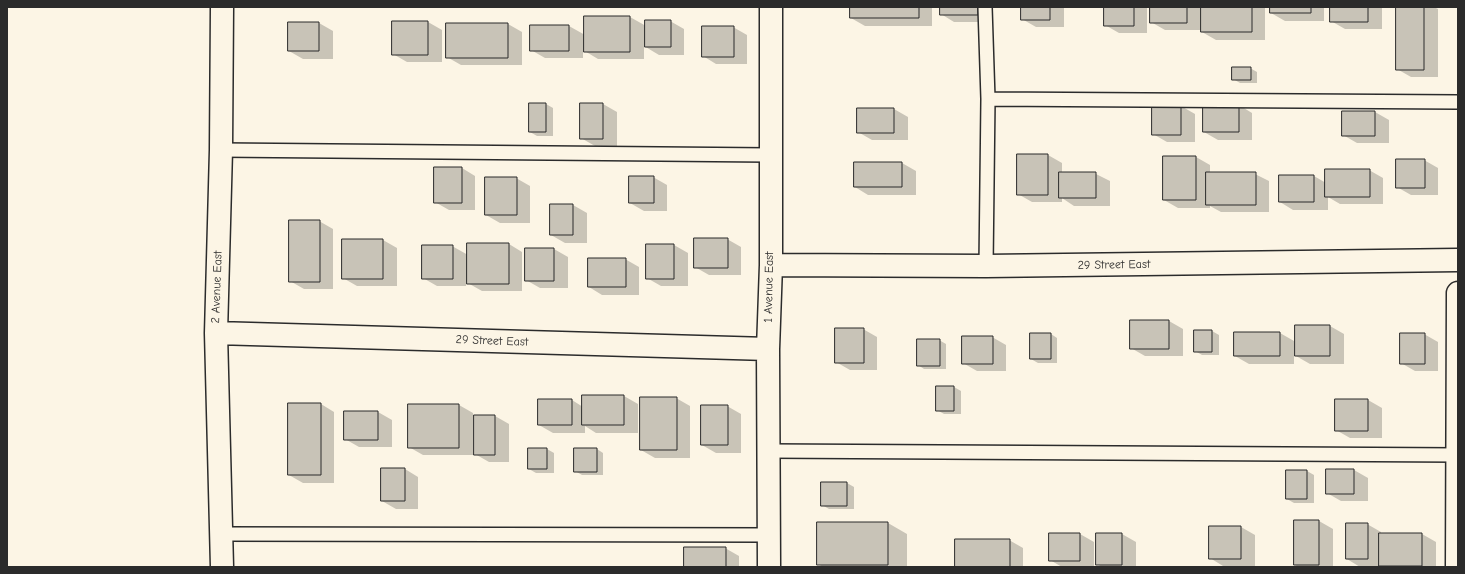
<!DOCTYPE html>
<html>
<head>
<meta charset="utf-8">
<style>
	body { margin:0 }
	#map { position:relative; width:1465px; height:574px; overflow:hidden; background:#fcf5e5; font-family:"Comic Neue",sans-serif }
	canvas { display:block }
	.frame { position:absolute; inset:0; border:8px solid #2b2b2b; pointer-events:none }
</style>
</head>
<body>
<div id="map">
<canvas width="1465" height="574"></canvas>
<div class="frame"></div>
</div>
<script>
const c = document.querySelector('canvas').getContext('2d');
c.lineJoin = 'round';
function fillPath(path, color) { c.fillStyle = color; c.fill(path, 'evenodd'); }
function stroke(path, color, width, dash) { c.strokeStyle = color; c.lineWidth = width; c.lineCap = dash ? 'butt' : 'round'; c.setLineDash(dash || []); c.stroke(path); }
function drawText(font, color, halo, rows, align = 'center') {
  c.font = font + ' "Comic Neue",sans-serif'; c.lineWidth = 4; c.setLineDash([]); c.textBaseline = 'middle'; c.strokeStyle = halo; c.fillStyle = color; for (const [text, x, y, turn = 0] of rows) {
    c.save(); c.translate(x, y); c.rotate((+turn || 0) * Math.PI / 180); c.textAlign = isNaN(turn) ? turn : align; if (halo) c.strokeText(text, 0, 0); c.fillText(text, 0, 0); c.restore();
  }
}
const shadow = new Path2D(`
	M851 7H932V26H865L851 18Z
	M941 7H992V22H954L941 14Z
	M1022 7H1064V27H1036L1022 19Z
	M1105 7H1147V33H1119L1105 25Z
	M1151 7H1265V40H1216L1202 32V30H1165L1151 22Z
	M1271 7H1324V21H1285L1271 13Z
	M1331 7H1382V29H1345L1331 21Z
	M1397 7H1434L1438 9V77H1411L1397 69Z
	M630 17 646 26 670 21 684 29V55H659L644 46V59H598L583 50V58H545L531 50 569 26 585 35Z
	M393 22H428L442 30V62H407L393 54Z
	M319 23 333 31V59H303L289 51Z
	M447 24H508L522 32V65H461L447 57Z
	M733 27 747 35V64H716L703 56Z
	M1250 68 1257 72V83H1240L1233 79Z
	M546 104 553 108V136H537L530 132Z
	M581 104H603L617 112V146H595L581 138Z
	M1239 105 1252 113V140H1218L1204 132Z
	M1181 106 1195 114V142H1167L1153 134Z
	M858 109H894L908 117V140H872L858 132Z
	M1375 112 1389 120V143H1357L1343 135Z
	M1048 155 1062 163V174H1096L1110 181V206H1074L1062 198V202H1032L1018 194Z
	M1196 157 1210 165V174H1255L1269 181V212H1221L1210 206V208H1178L1164 200Z
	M1424 160 1438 168V195H1411L1397 187Z
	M902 163 916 171V195H868L855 187Z
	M462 168 475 176V210H449L435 202Z
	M1369 170 1383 178V204H1340L1328 197V210H1293L1280 202 1314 176 1326 183Z
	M653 177 667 185V211H644L630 203Z
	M516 178 530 186V223H500L486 215Z
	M573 205 587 213V243H565L551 235Z
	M319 221 333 229V289H304L290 281Z
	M727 239 741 247V275H709L695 267Z
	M383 240 397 248V286H357L343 278Z
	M509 244 522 252V291H482L466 282V286H437L423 278 452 246 468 255Z
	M674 245 688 253V286H661L647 278Z
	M554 249 568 257V288H540L526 280Z
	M625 259 639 267V295H602L589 287Z
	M1169 321 1183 329V356H1145L1131 348Z
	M1296 326H1330L1344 334V364H1310L1296 356Z
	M863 329 877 337V370H850L836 362Z
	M1212 331 1219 335V355H1202L1195 351Z
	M1280 333 1294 341V364H1249L1235 356Z
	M1051 334 1057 338V363H1038L1031 359Z
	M1424 334 1438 342V371H1415L1401 363Z
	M992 337 1006 345V371H977L963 363Z
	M939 340 946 344V369H924L918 365Z
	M954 387 961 391V414H944L937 410Z
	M624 396 638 404V433H596L585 426V433H553L539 425 572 400 583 407Z
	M676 398 690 406V458H655L641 450Z
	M1336 400H1368L1382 408V438H1350L1336 430Z
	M321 404 334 412V483H303L289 475Z
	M459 405 473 413V455H423L409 447Z
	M727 406 741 414V453H716L702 445Z
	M378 412 392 420V447H359L345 439Z
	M495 416 509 424V462H489L475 454Z
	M547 449 554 453V473H536L529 469Z
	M597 449 603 453V475H582L575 471Z
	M405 469 418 477V509H396L382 501Z
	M1354 470 1368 478V501H1341L1327 493Z
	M1287 471H1307L1314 475V503H1294L1287 499Z
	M847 483 854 487V509H829L822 505Z
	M1295 521H1319L1333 529V567H1299L1295 565Z
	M888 523 907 534V567H823L818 564Z
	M1367 524 1381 532V534H1422L1436 542V567H1360L1347 559Z
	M1210 527H1241L1255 535V566H1223L1210 558Z
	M1050 534H1080L1094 542V567H1062L1050 560Z
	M1122 534 1136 542V567H1102L1097 564Z
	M1009 540 1023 548V567H956Z
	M725 548 739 556V567H685Z`);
const building = new Path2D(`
	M850 7H919V18H850Z
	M940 7H978V15H940Z
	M1021 7H1050V20H1021Z
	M1104 7H1134V26H1104Z
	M1150 7H1187V23H1150Z
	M1201 7H1252V32H1201Z
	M1270 7H1311V13H1270Z
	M1330 7H1368V22H1330Z
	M1396 7H1424V70H1396Z
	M584 16H630V52H584Z
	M645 20H671V47H645Z
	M392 21H428V55H392Z
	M288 22H319V51H288Z
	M446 23H508V58H446Z
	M530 25H569V51H530Z
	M702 26H734V57H702Z
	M1232 67H1251V80H1232Z
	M529 103H546V132H529Z
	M580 103H603V139H580Z
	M1203 104H1239V132H1203Z
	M1152 105H1181V135H1152Z
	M857 108H894V133H857Z
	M1342 111H1375V136H1342Z
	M1017 154H1048V195H1017Z
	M1163 156H1196V200H1163Z
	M1396 159H1425V188H1396Z
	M854 162H902V187H854Z
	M434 167H462V203H434Z
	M1325 169H1370V197H1325Z
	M1059 172H1096V198H1059Z
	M1206 172H1256V205H1206Z
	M1279 175H1314V202H1279Z
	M629 176H654V203H629Z
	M485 177H517V215H485Z
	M550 204H573V235H550Z
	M289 220H320V282H289Z
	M694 238H728V268H694Z
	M342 239H383V279H342Z
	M467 243H509V284H467Z
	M646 244H674V279H646Z
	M422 245H453V279H422Z
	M525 248H554V281H525Z
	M588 258H626V287H588Z
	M1130 320H1169V349H1130Z
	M1295 325H1330V356H1295Z
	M835 328H864V363H835Z
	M1194 330H1212V352H1194Z
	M1234 332H1280V356H1234Z
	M1030 333H1051V359H1030Z
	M1400 333H1425V364H1400Z
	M962 336H993V364H962Z
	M917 339H940V366H917Z
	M936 386H954V411H936Z
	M582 395H624V425H582Z
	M640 397H677V450H640Z
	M538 399H572V425H538Z
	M1335 399H1368V431H1335Z
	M288 403H321V475H288Z
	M408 404H459V448H408Z
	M701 405H728V445H701Z
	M344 411H378V440H344Z
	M474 415H495V455H474Z
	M528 448H547V469H528Z
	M574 448H597V472H574Z
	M381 468H405V501H381Z
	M1326 469H1354V494H1326Z
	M1286 470H1307V499H1286Z
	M821 482H847V506H821Z
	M1294 520H1319V565H1294Z
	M817 522H888V565H817Z
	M1346 523H1368V559H1346Z
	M1209 526H1241V559H1209Z
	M1049 533H1080V561H1049Z
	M1096 533H1122V565H1096Z
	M1379 533H1422V566H1379Z
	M955 539H1010V567H955Z
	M684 547H726V567H684Z`);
const service = new Path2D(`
	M985 7 988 99 986 266
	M988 99 1458 102
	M221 150 769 155
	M769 451 1458 455
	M222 534 770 535`);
const minor = new Path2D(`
	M771 265 986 266 1458 260
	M216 333 768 349
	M222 567 216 333 221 150 222 7
	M769 567 768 349 771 265V7`);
const tertiary = new Path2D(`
	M1457 567 1458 293`);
const streetNames = [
	["29 Street East",1114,265,-1],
	["2 Avenue East",217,287,-88],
	["1 Avenue East",769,287,-89],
	["29 Street East",492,341,2]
];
fillPath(shadow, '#0003');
fillPath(building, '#c8c3b7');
stroke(building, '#2b2b2b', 1);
stroke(service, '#2b2b2b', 16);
stroke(minor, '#2b2b2b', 25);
stroke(tertiary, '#2b2b2b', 25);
stroke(service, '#fcf5e5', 13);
stroke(minor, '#fcf5e5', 22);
stroke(tertiary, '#fcf5e5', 22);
drawText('12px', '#2b2b2b', '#fcf5e5', streetNames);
</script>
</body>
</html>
